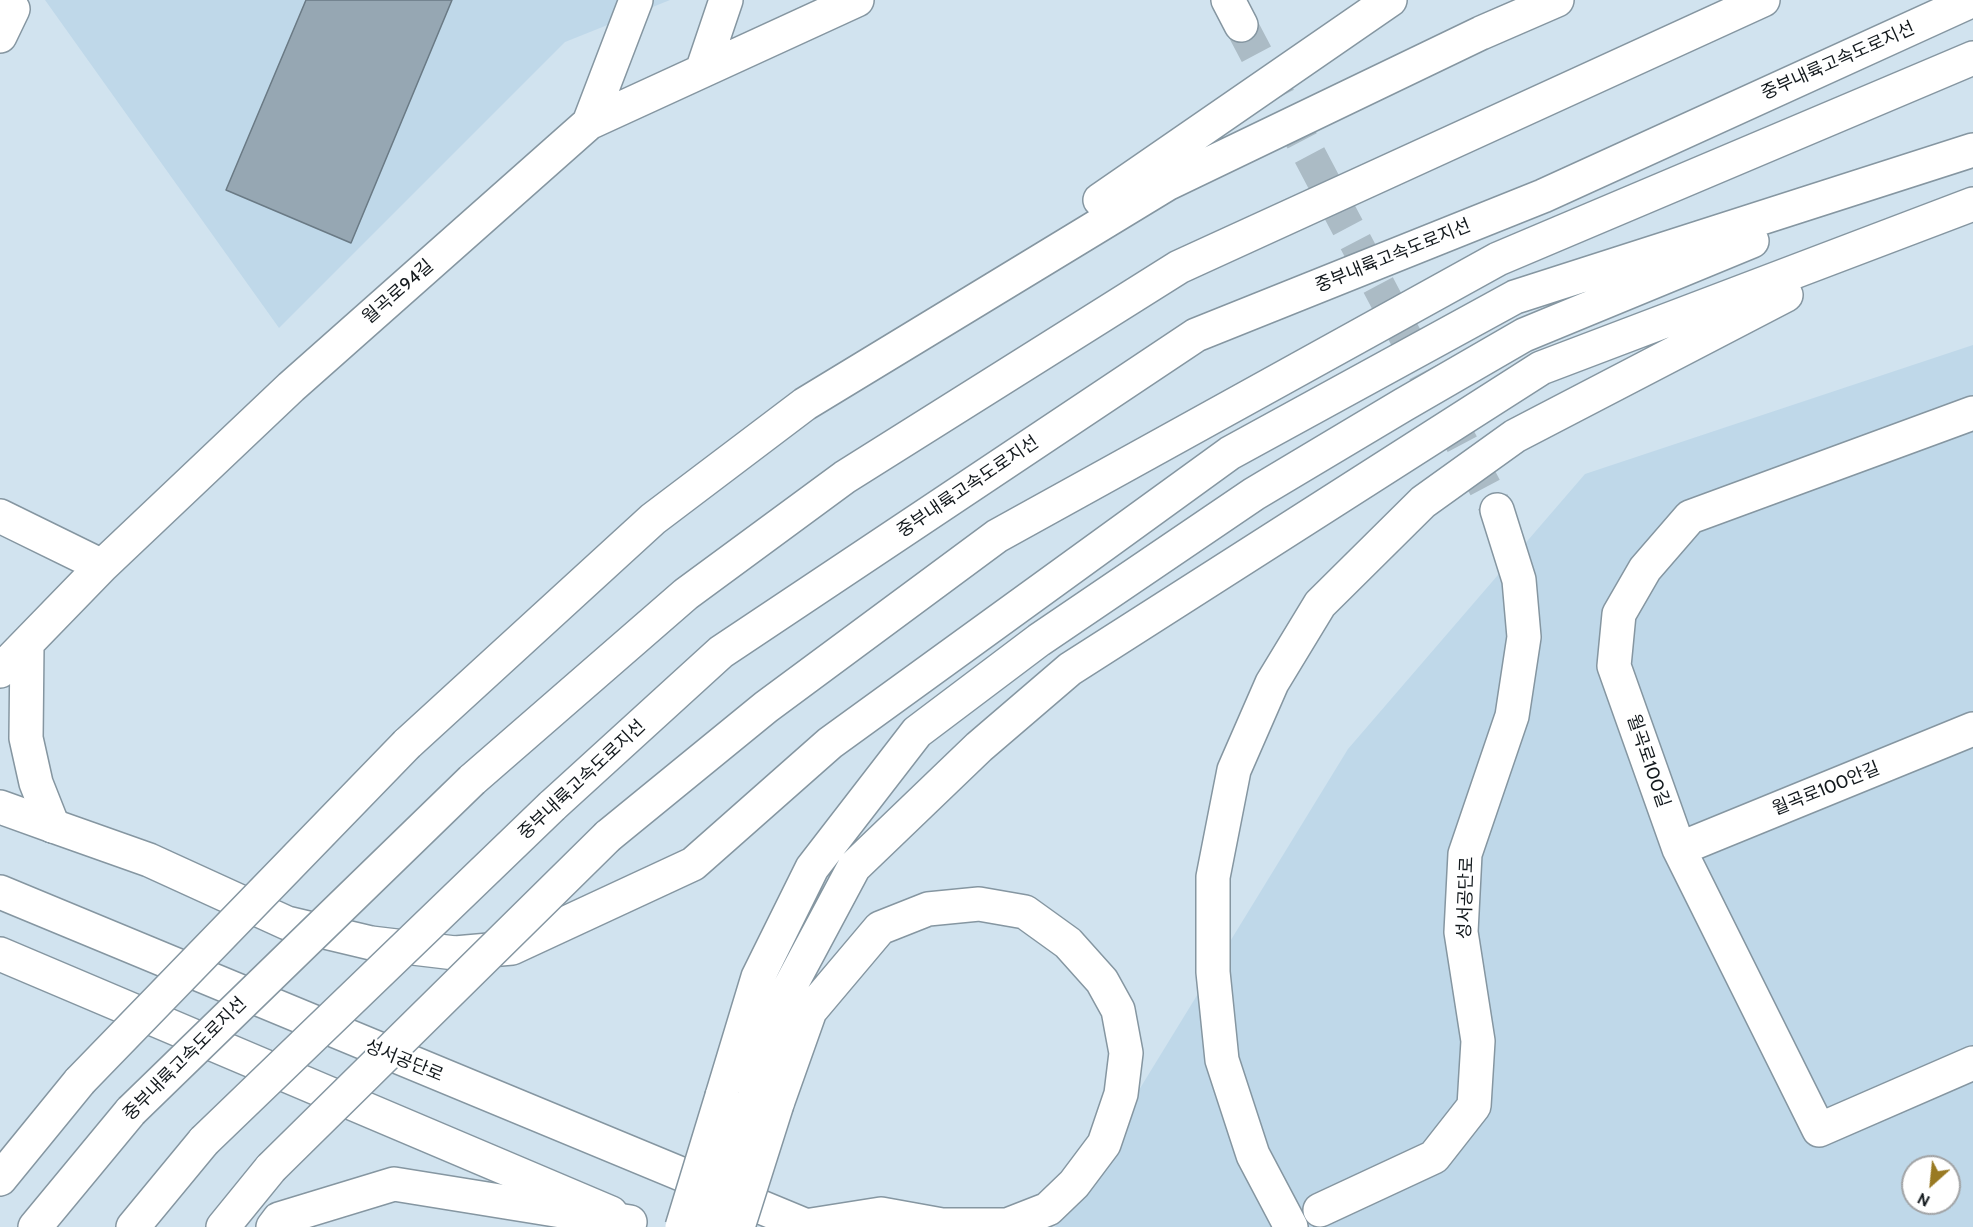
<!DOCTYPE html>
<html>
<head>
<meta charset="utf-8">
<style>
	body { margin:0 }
	#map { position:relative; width:1973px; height:1227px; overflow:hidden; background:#d1e3ef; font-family:Cabin,sans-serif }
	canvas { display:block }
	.north { position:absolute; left:1901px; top:1155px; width:60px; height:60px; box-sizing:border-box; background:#fff; border:2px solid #a1a3a5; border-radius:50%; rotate:207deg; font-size:16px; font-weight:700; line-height:24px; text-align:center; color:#13191d }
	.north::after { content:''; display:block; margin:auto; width:21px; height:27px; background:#997a23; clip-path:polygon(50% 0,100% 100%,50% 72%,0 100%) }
</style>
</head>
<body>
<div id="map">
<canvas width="1973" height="1227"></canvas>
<div class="north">N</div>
</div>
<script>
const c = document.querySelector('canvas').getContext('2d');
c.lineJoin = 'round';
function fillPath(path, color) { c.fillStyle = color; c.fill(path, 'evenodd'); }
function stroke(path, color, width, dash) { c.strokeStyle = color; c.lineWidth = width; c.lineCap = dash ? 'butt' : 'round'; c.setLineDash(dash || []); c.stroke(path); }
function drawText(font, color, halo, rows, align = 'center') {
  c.font = font + ' Cabin,"Noto Sans KR",sans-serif'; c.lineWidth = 5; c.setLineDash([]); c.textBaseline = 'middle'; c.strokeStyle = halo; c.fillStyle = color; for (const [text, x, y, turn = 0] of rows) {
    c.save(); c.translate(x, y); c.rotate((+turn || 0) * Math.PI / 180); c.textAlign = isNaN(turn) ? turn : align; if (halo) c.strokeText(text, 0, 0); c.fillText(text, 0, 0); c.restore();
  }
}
const built = new Path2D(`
	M45 0H670L565 42 279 328Z
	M1973 345V1227H1055L1348 749 1585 474ZM1913 1167H1949V1203H1913Z`);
const building = new Path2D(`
	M306 0H452L351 243 226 190Z`);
const minorTunnel = new Path2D(`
	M1241 25 1497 510`);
const minor = new Path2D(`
	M1228 0 1241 25
	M0 36 13 9
	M702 71 726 0
	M589 123 636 0
	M1973 413 1690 517 1645 569 1619 614 1614 666 1679 849 1819 1130 1973 1063
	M0 516 102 566
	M27 645 26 738 36 783 53 826
	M0 671 102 566 291 387 589 123 857 0
	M1679 849 1973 729
	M1320 1210 1434 1157 1474 1106 1478 1041 1461 932 1465 854 1512 716 1524 637 1519 580 1497 510`);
const major = new Path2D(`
	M0 807 53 826
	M0 892 809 1227
	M0 954 611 1213`);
const highway = new Path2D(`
	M1100 200 1390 0
	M407 744 653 519 805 404 1167 184 1481 33 1557 0
	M472 780 686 594 845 477 1179 267 1763 0
	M552 806 721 652 1196 335 1543 196 1973 0
	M53 826 149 860 287 923 371 943 455 953 512 948 693 864 830 743 1230 453 1515 297 1973 150
	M608 836 766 707 997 536 1498 259 1973 58
	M722 1096 758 977 812 868 917 732 1039 640 1254 494 1403 405 1524 335 1752 241
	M754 1097 785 996 854 867 979 747 1070 669 1541 368 1973 204
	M777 1104 810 1011 880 928 928 909 979 904 1025 912 1068 943 1102 981 1118 1010 1126 1053 1121 1094 1104 1144 1074 1184 1048 1209 1007 1225H942L881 1214 805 1226
	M0 1179 80 1081
	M35 1227 131 1111
	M133 1227 204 1141
	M223 1227 271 1168
	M273 1227 279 1219 394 1184 630 1222
	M1291 1227 1253 1155 1222 1060 1213 972V877L1234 770 1272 683 1320 604 1423 502 1515 436 1786 295`);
const highwayBridge = new Path2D(`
	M80 1081 407 744
	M131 1111 472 780
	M204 1141 552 806
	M271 1168 608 836
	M682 1227 722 1096
	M715 1227 754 1097
	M738 1227 777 1104`);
const streetNames = [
	["중부내륙고속도로지선",1838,61,-24],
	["중부내륙고속도로지선",1393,256,-22],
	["월곡로94길",398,292,-41],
	["중부내륙고속도로지선",968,487,-34],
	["월곡로100길",1648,761,71],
	["중부내륙고속도로지선",582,780,-43],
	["월곡로100안길",1826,789,-22],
	["성서공단로",1466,898,-88],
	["중부내륙고속도로지선",185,1059,-45],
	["성서공단로",404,1061,22]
];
fillPath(built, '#bfd8e9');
fillPath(building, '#96a7b3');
stroke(building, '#6a7a85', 1.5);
stroke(minorTunnel, '#abbbc5', 33, [33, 16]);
stroke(minor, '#8596a1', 36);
stroke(major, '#8596a1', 36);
stroke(highway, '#8596a1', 36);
stroke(minor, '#fff', 33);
stroke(major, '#fff', 33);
stroke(highway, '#fff', 33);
stroke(highwayBridge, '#8596a1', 36, []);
stroke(highwayBridge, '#fff', 33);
drawText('18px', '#13191d', '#fff', streetNames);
</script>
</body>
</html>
